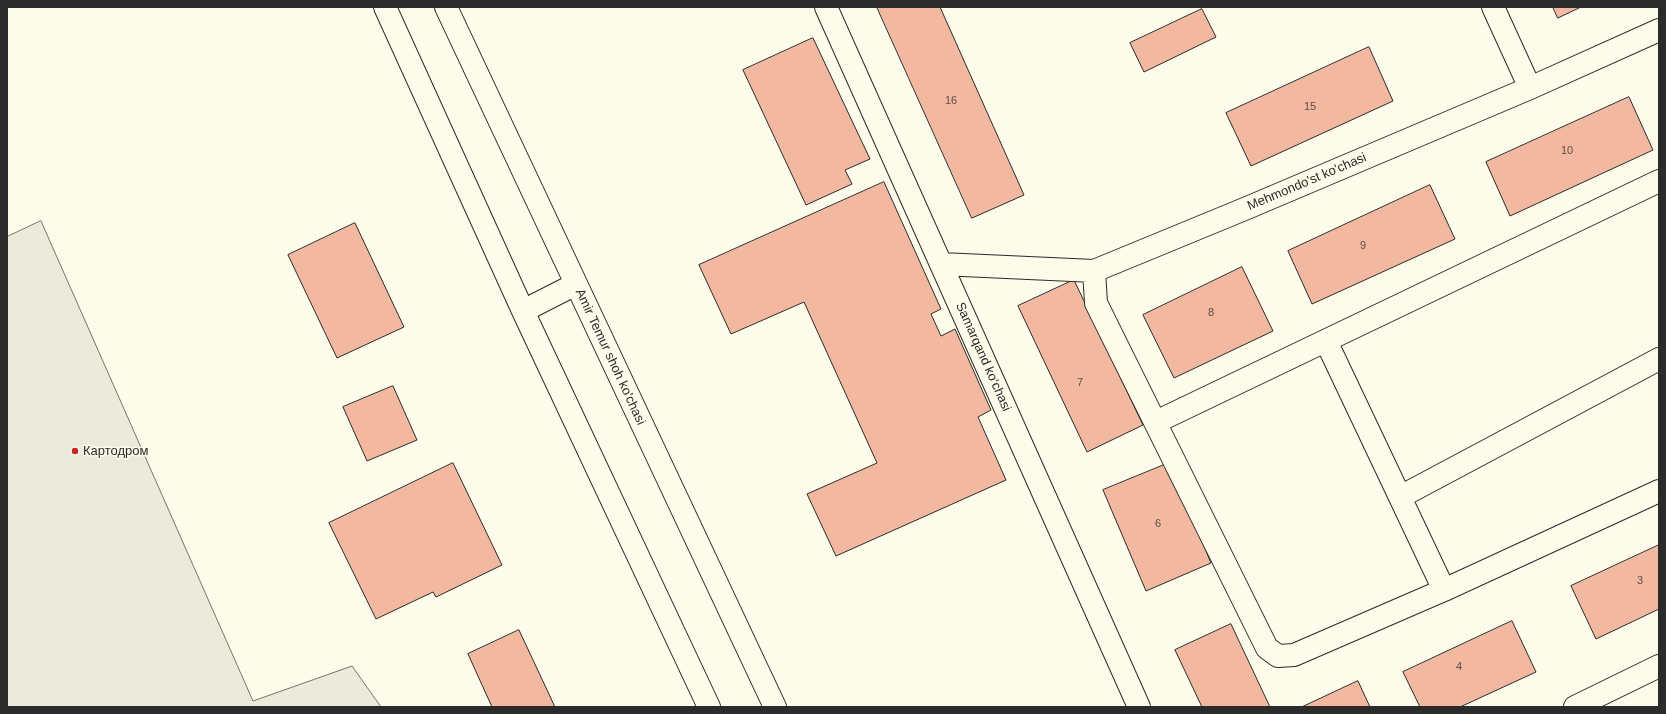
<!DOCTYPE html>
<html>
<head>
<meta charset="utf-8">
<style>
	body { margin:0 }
	#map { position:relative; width:1666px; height:714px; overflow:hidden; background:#fdfbea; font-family:Helvetica,sans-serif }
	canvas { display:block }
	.frame { position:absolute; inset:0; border:8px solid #2b2b2b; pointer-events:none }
</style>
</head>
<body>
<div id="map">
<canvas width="1666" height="714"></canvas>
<div class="frame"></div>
</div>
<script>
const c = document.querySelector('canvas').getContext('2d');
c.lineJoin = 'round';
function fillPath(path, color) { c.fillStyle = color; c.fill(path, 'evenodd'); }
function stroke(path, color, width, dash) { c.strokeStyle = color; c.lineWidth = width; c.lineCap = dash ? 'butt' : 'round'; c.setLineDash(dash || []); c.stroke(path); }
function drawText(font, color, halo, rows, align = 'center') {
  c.font = font + ' Helvetica,sans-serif'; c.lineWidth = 3; c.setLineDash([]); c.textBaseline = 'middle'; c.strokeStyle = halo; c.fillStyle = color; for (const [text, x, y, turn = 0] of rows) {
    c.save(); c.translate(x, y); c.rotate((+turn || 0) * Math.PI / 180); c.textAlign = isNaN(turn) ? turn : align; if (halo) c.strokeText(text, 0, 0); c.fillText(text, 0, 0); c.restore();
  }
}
const green = new Path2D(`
	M41 221 253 701 352 666 381 707H7V237Z`);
const building = new Path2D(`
	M877 7H940L1024 195 972 218Z
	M1553 7H1581L1558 18Z
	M1202 9 1216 37 1144 72 1130 43Z
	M813 38 870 159 845 170 852 184 806 205 743 70Z
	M1369 47 1393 101 1251 166 1226 113Z
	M1629 97 1653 150 1510 216 1486 162Z
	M884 182 941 309 931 314 941 336 955 329 991 410 978 417 1006 480 836 556 807 494 877 463 804 302 731 334 699 265Z
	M1430 185 1455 239 1312 304 1288 251Z
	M355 223 404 327 337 358 288 255Z
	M1242 267 1273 331 1174 378 1143 315Z
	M1074 280 1143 425 1087 452 1018 306Z
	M393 386 417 440 367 461 343 407Z
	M453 463 502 565 436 597 433 592 376 619 329 523Z
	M1169 463 1211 563 1146 591 1103 490Z
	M1659 545V609L1596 639 1571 586Z
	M1512 621 1536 672 1460 707H1420L1403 672Z
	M1231 624 1270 707H1202L1175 650Z
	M519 630 555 707H492L468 654Z
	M1358 681 1370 707H1302Z`);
const street = new Path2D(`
	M826 7 1139 707
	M1493 7 1530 88
	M941 264 1094 271 1247 208 1530 88 1659 30
	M1094 271 1096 303 1267 648 1278 656 1294 655 1444 590 1659 491
	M1326 341 1444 590
	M1156 422 1659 181
	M1400 497 1659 359
	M1575 707 1659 666`);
const highway = new Path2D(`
	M385 7 523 311 709 707
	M446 7 775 707
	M523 311 576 284`);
const markers = [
	[75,451,4,"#c62828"]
];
const numberNames = [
	["16",951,101],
	["15",1310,107],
	["10",1567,151],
	["9",1363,246],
	["8",1211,313],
	["7",1080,383],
	["6",1158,524],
	["3",1640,581],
	["4",1459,667]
];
const streetNames = [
	["Mehmondo'st ko'chasi",1307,182,-23],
	["Amir Temur shoh ko'chasi",610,357,65],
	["Samarqand ko‘chasi",983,357,66]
];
const poiNames = [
	["Картодром",83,451]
];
fillPath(green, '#ecebdb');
stroke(green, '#74746e', 1);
fillPath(building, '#f2b8a0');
stroke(building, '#2b2b2b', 1);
stroke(street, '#2b2b2b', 24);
stroke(highway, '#2b2b2b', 24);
stroke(street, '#fdfbea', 22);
stroke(highway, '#fdfbea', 22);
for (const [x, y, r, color] of markers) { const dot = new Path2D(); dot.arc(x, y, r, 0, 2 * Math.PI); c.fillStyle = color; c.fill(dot); stroke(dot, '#fdfbea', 1.5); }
drawText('11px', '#5d4e48', null, numberNames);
drawText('13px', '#2b2b2b', '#fdfbea', streetNames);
drawText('13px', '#2b2b2b', '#fdfbea', poiNames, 'left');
</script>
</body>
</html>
